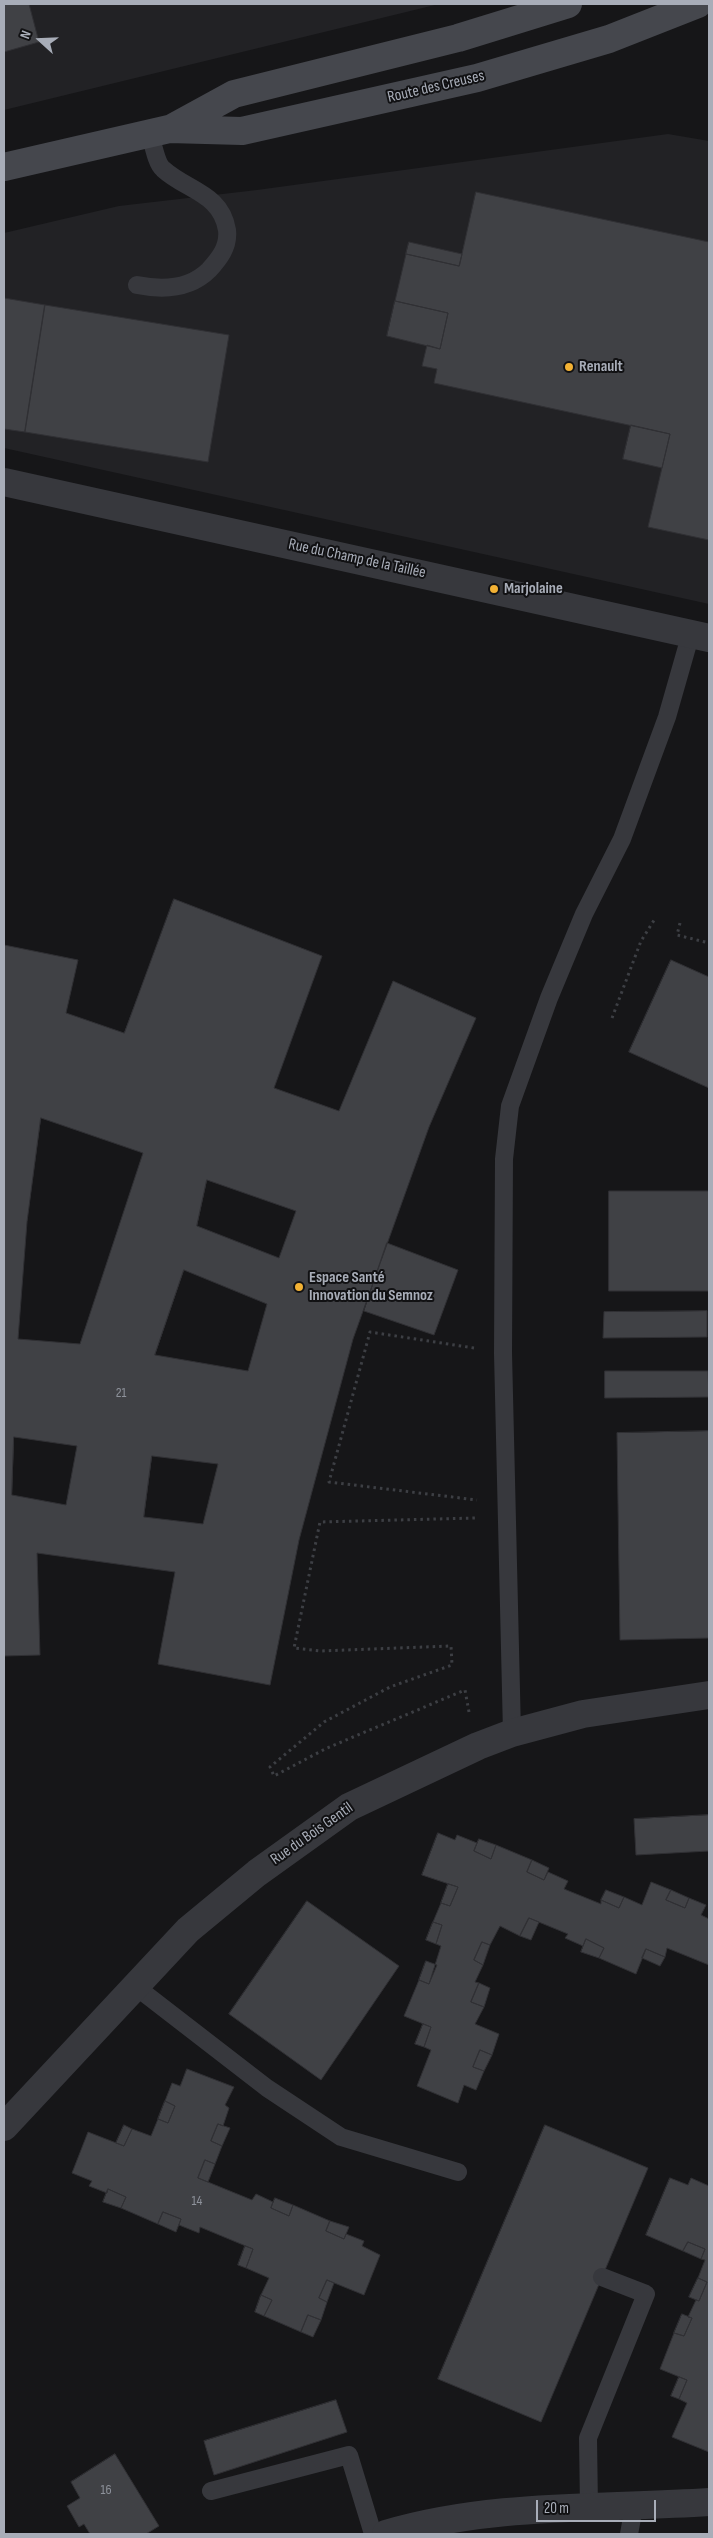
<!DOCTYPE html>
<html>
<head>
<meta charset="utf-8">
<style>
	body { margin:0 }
	#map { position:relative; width:713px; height:2538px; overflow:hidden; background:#161618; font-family:"Sofia Sans Condensed",sans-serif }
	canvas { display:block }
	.frame { position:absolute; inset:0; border:5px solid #a8adb8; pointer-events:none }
	.north { position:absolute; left:15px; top:15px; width:50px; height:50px; -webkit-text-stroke:4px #111113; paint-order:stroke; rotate:290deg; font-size:14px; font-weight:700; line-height:20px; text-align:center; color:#a8adb8 }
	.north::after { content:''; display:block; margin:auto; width:18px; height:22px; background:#a8adb8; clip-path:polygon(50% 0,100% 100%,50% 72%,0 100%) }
	.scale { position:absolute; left:536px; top:2500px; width:120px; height:22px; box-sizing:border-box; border:2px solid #a8adb8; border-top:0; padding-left:6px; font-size:15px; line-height:18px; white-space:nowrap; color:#a8adb8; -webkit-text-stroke:4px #111113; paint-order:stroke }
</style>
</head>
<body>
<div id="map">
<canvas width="713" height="2538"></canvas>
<div class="frame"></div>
<div class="north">N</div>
<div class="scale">20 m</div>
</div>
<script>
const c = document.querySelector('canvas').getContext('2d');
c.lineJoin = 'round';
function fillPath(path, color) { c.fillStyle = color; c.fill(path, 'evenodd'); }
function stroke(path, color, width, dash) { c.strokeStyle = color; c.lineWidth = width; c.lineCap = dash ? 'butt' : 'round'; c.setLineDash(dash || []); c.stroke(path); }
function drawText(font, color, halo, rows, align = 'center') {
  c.font = font + ' "Sofia Sans Condensed",sans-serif'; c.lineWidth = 4; c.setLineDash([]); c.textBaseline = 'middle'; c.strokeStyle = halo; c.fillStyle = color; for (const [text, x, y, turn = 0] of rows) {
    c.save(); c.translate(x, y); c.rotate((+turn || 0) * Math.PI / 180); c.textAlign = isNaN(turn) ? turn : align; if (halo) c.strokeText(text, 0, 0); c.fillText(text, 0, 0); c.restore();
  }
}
const built = new Path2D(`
	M4 4H439L4 110Z
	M668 134 709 141V604L4 448V233L119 206 257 190Z`);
const building = new Path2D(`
	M4 4H29L39 42 4 52Z
	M476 192 709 242V540L648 527 670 434 434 383 437 369 422 366 427 345 440 349 448 313 395 301 406 254 459 266Z
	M409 242 462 254 459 266 406 254Z
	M4 298 45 305 25 432 4 429Z
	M395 301 448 313 440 349 387 336Z
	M45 305 229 335 208 462 25 432Z
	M631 425 670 434 662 468 623 459Z
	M174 899 322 956 274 1088 339 1111 393 981 476 1018 429 1127 353 1339 299 1540 270 1685 158 1664 175 1572 37 1553 40 1655 4 1656V945L78 960 66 1013 124 1033ZM41 1118 143 1153 80 1344 18 1339 27 1222ZM207 1180 296 1211 279 1258 197 1226ZM184 1270 267 1304 248 1371 155 1355ZM14 1437 77 1446 66 1505 12 1495ZM152 1456 218 1464 203 1524 144 1517Z
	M671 960 709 977V1088L629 1052Z
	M609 1191H709V1291H609Z
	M387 1243 458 1270 434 1335 364 1311Z
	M707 1311V1337L603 1338 604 1312Z
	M605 1371H708L709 1397 605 1398Z
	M709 1431V1638L620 1640 617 1433Z
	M709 1815V1851L636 1855 634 1819Z
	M438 1833 455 1840 457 1835 477 1843 474 1851 491 1859 496 1845 532 1860 527 1872 544 1880 548 1872 568 1881 564 1889 601 1904V1900L619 1908 624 1897 642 1905 651 1882 671 1890 666 1900 685 1908 689 1898 706 1905 701 1915 709 1919V1965L667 1948 665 1957 646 1949 636 1974 599 1958 604 1948 586 1939 583 1946 565 1938 568 1934 529 1918 520 1936 500 1926 490 1945 482 1942 474 1960 483 1965 475 1982 479 1983 471 2002 484 2007 475 2024 499 2034 492 2055 480 2050 473 2067 484 2071 476 2090 464 2085 458 2103 417 2086 431 2050 424 2047 431 2027 404 2016 419 1980 429 1984 441 1946 436 1944 442 1925 433 1922 441 1903 450 1906 458 1887 422 1875Z
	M479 1839 496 1845 491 1859 474 1851Z
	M532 1860 549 1868 544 1880 527 1872Z
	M448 1884 458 1887 450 1906 441 1903Z
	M606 1890 624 1897 619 1908 601 1900Z
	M671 1890 689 1898 685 1908 666 1900Z
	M307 1901 399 1966 321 2080 229 2014Z
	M529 1918 539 1922 531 1940 520 1936Z
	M433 1922 442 1925 436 1944 426 1940Z
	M586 1939 604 1948 599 1958 581 1952Z
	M482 1942 490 1945 483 1965 474 1960Z
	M646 1949 665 1957 660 1966 642 1958Z
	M426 1961 437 1965 429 1984 419 1980Z
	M479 1983 490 1988 484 2007 471 2002Z
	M423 2024 431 2027 424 2047 415 2044Z
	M480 2050 492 2055 484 2071 473 2067Z
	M187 2069 234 2087 225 2105 229 2108 223 2126 218 2124 211 2141 222 2146 215 2164 205 2160 198 2178 252 2200 256 2194 273 2202 271 2208 289 2216 293 2205 330 2221 326 2231 344 2239 346 2234 364 2241 362 2246 380 2255 364 2295 327 2280 319 2298 327 2302 321 2320 308 2315 301 2332 264 2316 272 2300 261 2295 269 2278 246 2268 253 2249 200 2227 199 2233 179 2225 181 2219 163 2212 158 2224 121 2208 126 2197 108 2189 107 2193 89 2186 92 2181 72 2173 88 2132 124 2146 132 2129 151 2136 158 2119 168 2123 175 2106 165 2101 172 2083 180 2086Z
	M165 2101 175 2106 168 2123 158 2119Z
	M218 2124 230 2128 222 2146 211 2141Z
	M124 2125 132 2129 124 2146 116 2143Z
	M545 2125 648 2168 541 2422 438 2379Z
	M205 2160 215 2164 208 2182 198 2178Z
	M670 2178 688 2185 691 2178 709 2186V2452L672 2437 687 2403 679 2399 687 2380 660 2369 674 2333 684 2336 692 2318 688 2317 696 2300 699 2301 707 2282 698 2278 705 2260 701 2259 705 2249 688 2242 683 2251 646 2235Z
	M108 2189 126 2197 121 2208 103 2202Z
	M275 2198 293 2205 289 2216 271 2208Z
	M163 2212 181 2219 176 2232 158 2224Z
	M330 2221 349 2227 344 2239 326 2231Z
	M688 2242 705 2249 701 2259 683 2251Z
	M245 2246 253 2249 246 2268 238 2265Z
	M698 2278 707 2282 699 2301 689 2297Z
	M327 2280 334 2283 327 2302 319 2298Z
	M261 2295 272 2300 264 2316 255 2312Z
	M682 2314 692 2318 684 2336 674 2333Z
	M308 2315 321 2320 313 2337 301 2332Z
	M679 2377 687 2380 679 2399 671 2396Z
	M336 2400 347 2432 214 2475 204 2441Z
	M115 2454 159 2526 146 2534H90L84 2524 79 2527 67 2506 80 2498 71 2482Z`);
const path = new Path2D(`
	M680 923 677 935 709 943
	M612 1018 641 941 656 917
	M474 1348 370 1332 329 1482 477 1500
	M469 1712 465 1690 327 1748 274 1776 270 1767 324 1722 390 1687 452 1665 451 1646 321 1651 294 1648 320 1522 476 1518`);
const service = new Path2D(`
	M137 285C162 290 189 290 209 270 219 259 229 247 227 230 221 193 187 191 163 169 156 163 153 143 150 134
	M512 1733 503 1353 504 1159 510 1106 549 998 584 914 622 839 667 717 691 633
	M135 1986 267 2088 341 2137 458 2172
	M211 2491 349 2455 373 2534
	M589 2507 588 2438 646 2294 602 2277
	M629 2534 634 2507`);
const minor = new Path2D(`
	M4 482 709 638
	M4 2127 188 1930 257 1873 349 1807 478 1746 512 1733 583 1714 709 1695
	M386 2534C490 2503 602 2509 709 2502`);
const secondary = new Path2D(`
	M170 129 234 94 458 38 568 4
	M4 167 169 129 242 131 477 78 609 39 698 4`);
const markers = [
	[569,367,5,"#f2b134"],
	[494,589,5,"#f2b134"],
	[299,1287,5,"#f2b134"]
];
const numberNames = [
	["21",121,1393],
	["14",197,2201],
	["16",106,2490]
];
const streetNames = [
	["Route des Creuses",436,87,-13],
	["Rue du Champ de la Taillée",357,559,12],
	["Rue du Bois Gentil",312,1834,-35]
];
const poiNames = [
	["Renault",579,367],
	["Marjolaine",504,589],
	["Espace Santé",309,1278],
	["Innovation du Semnoz",309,1296]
];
fillPath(built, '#222225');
fillPath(building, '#404145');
stroke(building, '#303034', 1);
stroke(path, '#3d3f44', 3, [2.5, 4]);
stroke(service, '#37383d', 18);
stroke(minor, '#37383d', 28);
stroke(secondary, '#45474d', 28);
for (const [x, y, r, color] of markers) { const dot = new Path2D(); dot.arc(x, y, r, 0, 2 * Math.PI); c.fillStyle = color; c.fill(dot); stroke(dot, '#111113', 2); }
drawText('14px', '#8e929b', null, numberNames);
drawText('16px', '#a8adb8', '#111113', streetNames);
drawText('bold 16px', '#a8adb8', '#111113', poiNames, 'left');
</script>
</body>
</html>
